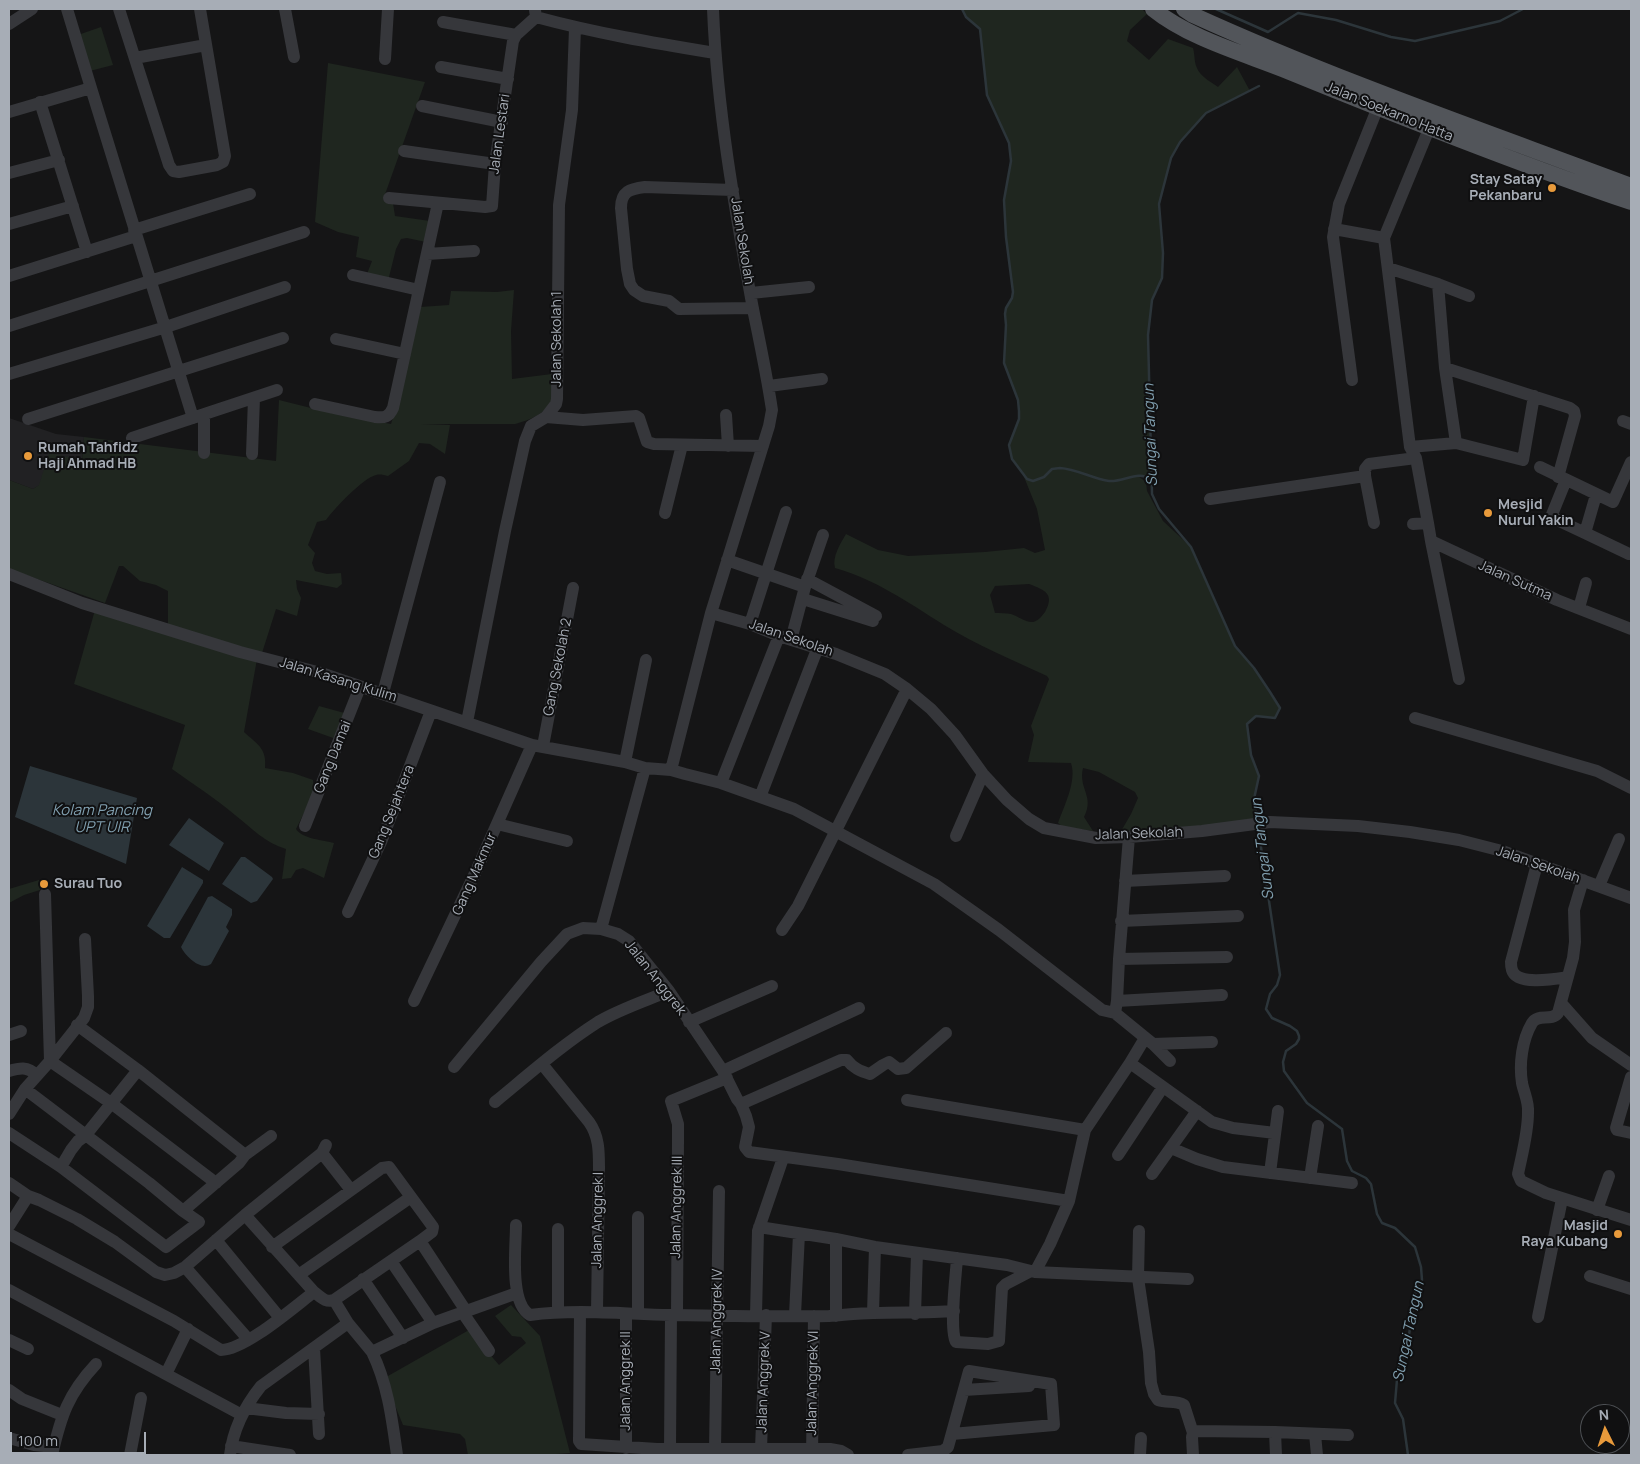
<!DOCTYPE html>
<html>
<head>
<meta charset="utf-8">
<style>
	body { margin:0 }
	#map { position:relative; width:1640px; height:1464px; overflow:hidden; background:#151516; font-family:Manrope,sans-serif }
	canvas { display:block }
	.frame { position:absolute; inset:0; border:10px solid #a7adb6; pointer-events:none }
	.north { position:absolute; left:1580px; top:1404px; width:50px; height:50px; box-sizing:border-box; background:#101011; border:1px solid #4c4f53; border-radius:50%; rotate:356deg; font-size:14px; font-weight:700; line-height:20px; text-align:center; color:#a7adb6 }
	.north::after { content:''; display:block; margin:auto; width:18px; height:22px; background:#e89a3b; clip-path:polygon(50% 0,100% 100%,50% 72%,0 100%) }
	.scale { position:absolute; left:10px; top:1432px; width:136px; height:22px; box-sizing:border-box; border:2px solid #a7adb6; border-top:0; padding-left:6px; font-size:15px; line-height:18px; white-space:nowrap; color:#a7adb6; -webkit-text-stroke:4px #101011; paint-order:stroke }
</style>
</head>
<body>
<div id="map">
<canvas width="1640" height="1464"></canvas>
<div class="frame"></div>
<div class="north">N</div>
<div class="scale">100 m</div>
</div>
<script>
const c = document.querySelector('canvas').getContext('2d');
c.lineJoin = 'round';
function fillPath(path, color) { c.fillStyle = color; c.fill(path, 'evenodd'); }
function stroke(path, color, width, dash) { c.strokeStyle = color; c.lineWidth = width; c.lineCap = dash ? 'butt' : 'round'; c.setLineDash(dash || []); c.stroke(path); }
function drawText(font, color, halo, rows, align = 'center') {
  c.font = font + ' Manrope,sans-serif'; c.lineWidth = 4; c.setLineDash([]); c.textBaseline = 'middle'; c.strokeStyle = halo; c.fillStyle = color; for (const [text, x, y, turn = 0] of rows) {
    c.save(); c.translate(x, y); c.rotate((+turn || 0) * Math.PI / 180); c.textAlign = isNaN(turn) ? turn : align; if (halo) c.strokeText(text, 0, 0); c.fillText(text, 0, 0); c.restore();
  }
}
const built = new Path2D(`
	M9 418 56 434 84 437 82 460 33 489 9 480Z`);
const green = new Path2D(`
	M962 9H1142L1147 14 1130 30 1127 41 1149 60 1168 39 1193 48C1195 55 1194 62 1197 68 1200 76 1211 82 1218 87L1237 67 1250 91 1206 113 1180 142 1171 158 1159 204 1163 253 1162 278 1152 300 1148 335 1151 479 1145 475 1138 476 1146 482 1147 491 1163 521 1191 547 1235 646 1254 668 1270 692 1280 708 1275 718 1256 716 1247 724 1251 755 1259 776 1254 799 1257 819 1218 825 1120 833 1131 814 1138 798 1135 792 1099 772 1083 768C1078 789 1095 796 1084 817L1093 831 1063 827 1058 823C1064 806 1077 781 1071 763L1028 762 1034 735 1031 726 1049 679 1047 676C1012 660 977 645 944 625 909 603 875 579 835 568 832 557 840 544 846 534L878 550 908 556 985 552 1024 548 1035 553 1045 550 1037 509 1022 472 1012 459 1009 445 1019 419V411L1018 400 1004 363 1006 325 1005 314 1006 308 1012 298 1013 292 1006 237 1004 200 1011 161 1009 143 987 95 980 29 966 17ZM1029 584C1045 590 1055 594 1045 612 1042 616 1038 621 1033 622 1026 623 1018 616 1011 614 1006 613 1000 613 995 613L990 595 995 586Z
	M101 27 113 65 86 72 75 36Z
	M328 63 425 82 383 200 393 203 395 216 430 221 426 242 407 238 401 239 396 249 388 281 367 274 372 261 356 257 359 237 338 232 315 222Z
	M514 290 511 331 512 379 552 374C553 380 555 388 554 394 551 412 530 420 515 424H421L450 425 445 454 430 444 419 443 409 461 388 476C384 475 380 474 376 475 363 478 334 509 326 520L317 522 308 545 315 553 312 563 315 571 327 574 341 573 342 584 337 588 296 580 297 589 301 598 297 616 276 609 262 653 168 626V591L156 585 140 581 123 566H119L105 603 9 569V480L33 489 39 485 49 453 82 460 84 437 276 461 279 400 323 411 391 424 403 385 420 307 449 305 451 291 497 292Z
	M95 610 257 659 244 732C257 744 267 748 265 768L293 773 313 780 314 793 296 829C302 839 324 840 334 843L324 878 303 868 296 870 291 878 282 879 286 849C265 843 252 828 235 815 215 798 193 784 172 769L185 725 74 684Z
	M319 706 348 714 336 739 308 729Z
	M39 880 40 890 24 895 9 903V889Z
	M511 1305 540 1336 570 1453 543 1455H468L465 1439 460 1434 403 1425 396 1408 386 1380 388 1376 469 1330 499 1365 526 1343 521 1337 512 1336 495 1316Z`);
const water = new Path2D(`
	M30 766 137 798 126 864 15 817Z
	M189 818 224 843 209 871 169 845Z
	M241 857H245L272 877 273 879 257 901 251 903 222 884Z
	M182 867 203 880V883L170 938H164L147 926Z
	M212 896 232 909V915L226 927 229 931 211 964C201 971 186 957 181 947L208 897Z`);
const stream = new Path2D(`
	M962 9 966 17 980 29 987 95 1009 143 1011 161 1004 200 1006 237 1013 292 1012 298 1006 308 1005 314 1006 325 1004 363 1018 400 1019 411V419L1009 445 1012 459 1027 479 1033 481 1044 477 1052 469 1060 468C1077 469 1093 479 1109 481 1125 482 1137 470 1151 479
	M1216 9 1268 32 1298 13 1336 20 1391 37 1415 41 1500 21 1523 9
	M1257 819 1254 799 1259 776 1251 755 1247 724 1256 716 1275 718 1280 708 1270 692 1254 668 1235 646 1191 547 1159 509 1152 494 1148 335 1152 300 1162 278 1163 253 1159 204 1171 158 1180 142 1206 113 1259 86
	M1258 827 1280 975 1277 985 1270 994 1266 1009 1272 1018 1290 1026 1297 1031 1299 1036V1039L1296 1044 1286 1051 1283 1062 1284 1071 1307 1103 1342 1129 1347 1161 1352 1171 1366 1178 1371 1184 1377 1214 1382 1223 1395 1228 1415 1247 1421 1267 1422 1280 1416 1290 1406 1354 1398 1368 1395 1403 1403 1419 1408 1455`);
const minor = new Path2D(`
	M67 9 91 88
	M119 9 169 165 173 171 179 172 217 165 223 162 225 156 200 9
	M285 9 294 57
	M535 10 536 17C595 33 654 43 715 53
	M443 22 516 35
	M9 24 32 9
	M135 58 206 45
	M385 59 388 9
	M441 67 508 79
	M40 102 87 252
	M422 106 502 122
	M9 112 91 88 193 418
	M404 151 495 164
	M9 173 59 160
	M733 190 645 187C630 189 621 191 621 208L627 269 630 284 634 290 643 296 669 301 679 309 753 308
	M389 198 485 207 492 206 495 164 513 41 516 35 536 17
	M9 224 73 206
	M1334 229 1384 238
	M134 230 250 194
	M427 254 474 251
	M1388 268 1438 284 1445 368
	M353 275 419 290
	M9 276 136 236
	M1438 284 1469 296
	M751 293 809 287
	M9 326 304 232
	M336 339 405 354
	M9 374 166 327 285 287
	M1352 380 1333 237 1339 204 1378 107
	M769 386 822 379
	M315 404 375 417C385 418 389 417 393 408L438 203
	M726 415 728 446
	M546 417 583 420 636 416 639 418 647 442 654 444 763 446
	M28 419 283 338
	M1623 421 1631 424
	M132 438 277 390
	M1456 443 1523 460 1534 396
	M1410 447 1456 443 1445 368 1570 408 1574 411 1575 416 1558 477
	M204 453V414
	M252 454 254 398
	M1540 467 1613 502 1631 462
	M1365 476V469L1369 464 1416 458
	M1566 480 1551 517 1585 533
	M1596 495 1585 533 1629 554
	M1210 499 1365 476 1374 523
	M665 513 682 445
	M1428 523 1416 458 1410 447 1384 238 1429 129
	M1413 524 1428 523 1431 541 1557 600 1631 629
	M1431 541 1459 679
	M727 560 805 587
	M9 574 82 603 240 652 321 673 532 745 625 762 645 768 671 770 685 774 721 783 794 809 934 884 999 930 1102 1010 1115 1013 1117 1001 1119 959 1129 837
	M807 579 876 616
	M803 599 873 621
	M1579 608 1586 583
	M711 613 750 624 779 636 836 654 885 674 907 689 931 709 955 735 983 774 1007 800 1029 819 1044 828 1096 838 1129 837 1202 831 1270 822 1358 826 1410 832 1459 840 1502 851 1631 898
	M750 624 786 512
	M791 640 805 587 823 535
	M383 693 440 482
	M1415 718 1597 771 1631 788
	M467 722 505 531 525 441 531 426 546 417 556 404 557 399 559 205 572 110 575 28
	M543 746 573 588
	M625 762 646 660
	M671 770 711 613 769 426 772 410C767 376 760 343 753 309 735 210 717 110 713 9
	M721 783 779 636
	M760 797 818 647
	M497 824 567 841
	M305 826 360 687
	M956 836 983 774
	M1537 864 1511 962C1511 964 1511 967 1512 970 1517 986 1555 979 1568 977
	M1583 880 1574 910 1575 942 1573 958 1558 1013C1551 1022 1538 1013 1532 1023 1522 1040 1519 1064 1522 1083 1524 1093 1529 1102 1528 1113 1528 1133 1522 1154 1518 1174L1521 1181 1546 1193 1631 1220
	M1125 881 1225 876
	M1599 886 1619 839
	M45 894 50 1061 111 1103 216 1183
	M348 912 381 842 431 711
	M1121 921 1238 916
	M601 929 645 768
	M782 930 798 906 907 689
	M1119 959 1227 957
	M414 1001 477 869 532 745
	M1117 1001 1222 995
	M1561 1003 1592 1038 1631 1065
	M1115 1013 1153 1044 1212 1042
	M689 1022 772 986
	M77 1025 138 1070 245 1155
	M9 1035 21 1031
	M1153 1044 1170 1061
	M1130 1063 1212 1122 1233 1128 1275 1133
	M542 1064 589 1122C599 1136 599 1151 599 1168L597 1312
	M454 1067 541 962 567 934 583 928 601 929 618 934 629 941 669 991 723 1071 737 1099 741 1104 746 1116 749 1127 745 1147 749 1152 838 1164 1069 1201
	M9 1071C19 1068 28 1066 36 1075
	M723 1071 859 1008
	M1631 1077 1616 1128 1617 1130 1631 1133
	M25 1089 149 1183 183 1211
	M495 1102C528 1075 562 1045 598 1022 620 1009 645 1001 669 991
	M741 1104 841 1060H847C853 1068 860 1071 870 1074L883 1065 889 1062 898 1069 906 1068 946 1033
	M9 1114 25 1089 50 1061 84 1018 88 1007V996L85 939
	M1085 1130 1130 1063 1145 1038
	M9 1133 61 1167 166 1247 199 1222 183 1211 239 1163 245 1155 271 1136
	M1171 1148 1197 1159 1223 1167 1352 1183
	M322 1153 351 1190
	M1118 1155 1163 1087
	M61 1167 71 1150 78 1141 85 1136 138 1070
	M1270 1173 1278 1111
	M1152 1174 1197 1111
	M1310 1178 1318 1126
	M9 1183 28 1196 39 1200 77 1219 115 1242 156 1272 165 1275 174 1273 185 1267 245 1215 322 1153 326 1145
	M1597 1210 1609 1176
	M245 1215 314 1292C321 1297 325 1303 334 1300L348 1323 372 1352 433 1323 517 1293
	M638 1217V1313
	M516 1225C516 1247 509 1303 530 1315 577 1309 623 1314 670 1315 723 1316 776 1317 829 1316 844 1315 859 1313 874 1313 901 1312 927 1313 954 1311
	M9 1226 28 1196
	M759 1227 836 1239 875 1247 1007 1265 1035 1272 1050 1244 1069 1201 1085 1130 907 1100
	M558 1229V1311
	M1139 1231 1138 1278 1149 1352 1151 1383 1154 1394 1158 1400C1167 1403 1176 1400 1184 1405L1193 1433 1192 1437 1193 1455
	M9 1234 174 1321 221 1350C245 1350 294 1307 314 1292
	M836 1239V1316
	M216 1240 280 1318
	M272 1247 382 1168 389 1167 433 1227 432 1232 420 1241 466 1311
	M957 1258C956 1275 949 1329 956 1342L988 1344 999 1341 1002 1288 1006 1284 1031 1271
	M391 1261 433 1323
	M185 1267 248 1339
	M1035 1272 1188 1279
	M300 1274 411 1197
	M1590 1276 1631 1289
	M363 1279 403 1338
	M9 1290 242 1415
	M334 1300 420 1241
	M580 1312 579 1441 581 1444 657 1449H830L841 1451 848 1455
	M463 1313 489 1351
	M873 1313 875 1247
	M915 1314 917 1253
	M677 1315 678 1140V1124L671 1101 727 1078
	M756 1315 758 1231 783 1158
	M795 1315 799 1234
	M1538 1317 1562 1199
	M9 1340 28 1349
	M314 1348 319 1434
	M372 1352C388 1385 392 1419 397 1455
	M166 1374 188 1329
	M9 1390 22 1399 62 1415
	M964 1390 1029 1386
	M246 1408 286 1413 319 1414
	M1275 1432 1276 1455
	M1193 1433 1196 1431 1275 1432 1348 1435
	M1315 1434 1317 1455
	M9 1438 34 1445 54 1447
	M231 1446 290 1455
	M626 1448V1314
	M670 1449 671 1315
	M761 1449 766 1315
	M715 1450 719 1191
	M52 1455C61 1416 68 1394 96 1364
	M130 1455 141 1398
	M230 1455C233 1430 245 1406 261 1386L348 1323
	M812 1455 814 1316
	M908 1455 943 1451 948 1447 969 1371 1051 1384 1054 1425 952 1434
	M1140 1455 1141 1438`);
const major = new Path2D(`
	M1153 9C1190 39 1246 54 1290 72 1403 118 1516 163 1631 202
	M1184 9 1193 15C1336 80 1484 131 1631 186`);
const markers = [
	[1552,188,5,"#e89a3b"],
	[28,456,5,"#e89a3b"],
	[1488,513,5,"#e89a3b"],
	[44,884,5,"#e89a3b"],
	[1618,1234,5,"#e89a3b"]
];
const streetNames = [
	["Jalan Soekarno Hatta",1389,112,22],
	["Jalan Lestari",500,134,-82],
	["Jalan Sekolah",742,241,81],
	["Jalan Sekolah 1",557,339,-90],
	["Jalan Sutma",1515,581,24],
	["Jalan Sekolah",791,638,19],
	["Gang Sekolah 2",558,667,-79],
	["Jalan Kasang Kulim",338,680,17],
	["Gang Damai",333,757,-68],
	["Gang Sejahtera",392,812,-68],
	["Jalan Sekolah",1139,834,-2],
	["Jalan Sekolah",1538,865,19],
	["Gang Makmur",475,874,-66],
	["Jalan Anggrek",655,978,52],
	["Jalan Anggrek III",677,1207,-89],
	["Jalan Anggrek I",598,1220,-89],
	["Jalan Anggrek IV",717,1321,-89],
	["Jalan Anggrek II",626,1381,-90],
	["Jalan Anggrek V",764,1382,-88],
	["Jalan Anggrek VI",813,1383,-89]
];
const poiNames = [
	["Stay Satay",1542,180,"right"],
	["Pekanbaru",1542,196,"right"],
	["Rumah Tahfidz",38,448],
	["Haji Ahmad HB",38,464],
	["Mesjid",1498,505],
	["Nurul Yakin",1498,521],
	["Surau Tuo",54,884],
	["Masjid",1608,1226,"right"],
	["Raya Kubang",1608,1242,"right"]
];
const waterNames = [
	["Sungai Tangun",1151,435,-92],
	["Kolam Pancing",102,811],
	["UPT UIR",102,828],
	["Sungai Tangun",1263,849,-97],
	["Sungai Tangun",1409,1332,-78]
];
fillPath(built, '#212123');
fillPath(green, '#1f261f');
fillPath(water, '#2c353a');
stroke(stream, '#2c353a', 2.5);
stroke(minor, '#36373b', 12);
stroke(major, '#52555a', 16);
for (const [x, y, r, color] of markers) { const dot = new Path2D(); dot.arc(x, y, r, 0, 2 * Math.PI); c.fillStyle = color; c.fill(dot); stroke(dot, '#101011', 2); }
drawText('14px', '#a7adb6', '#101011', streetNames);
drawText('bold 14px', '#a7adb6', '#101011', poiNames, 'left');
drawText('italic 15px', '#809faf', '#101011', waterNames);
</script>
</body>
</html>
